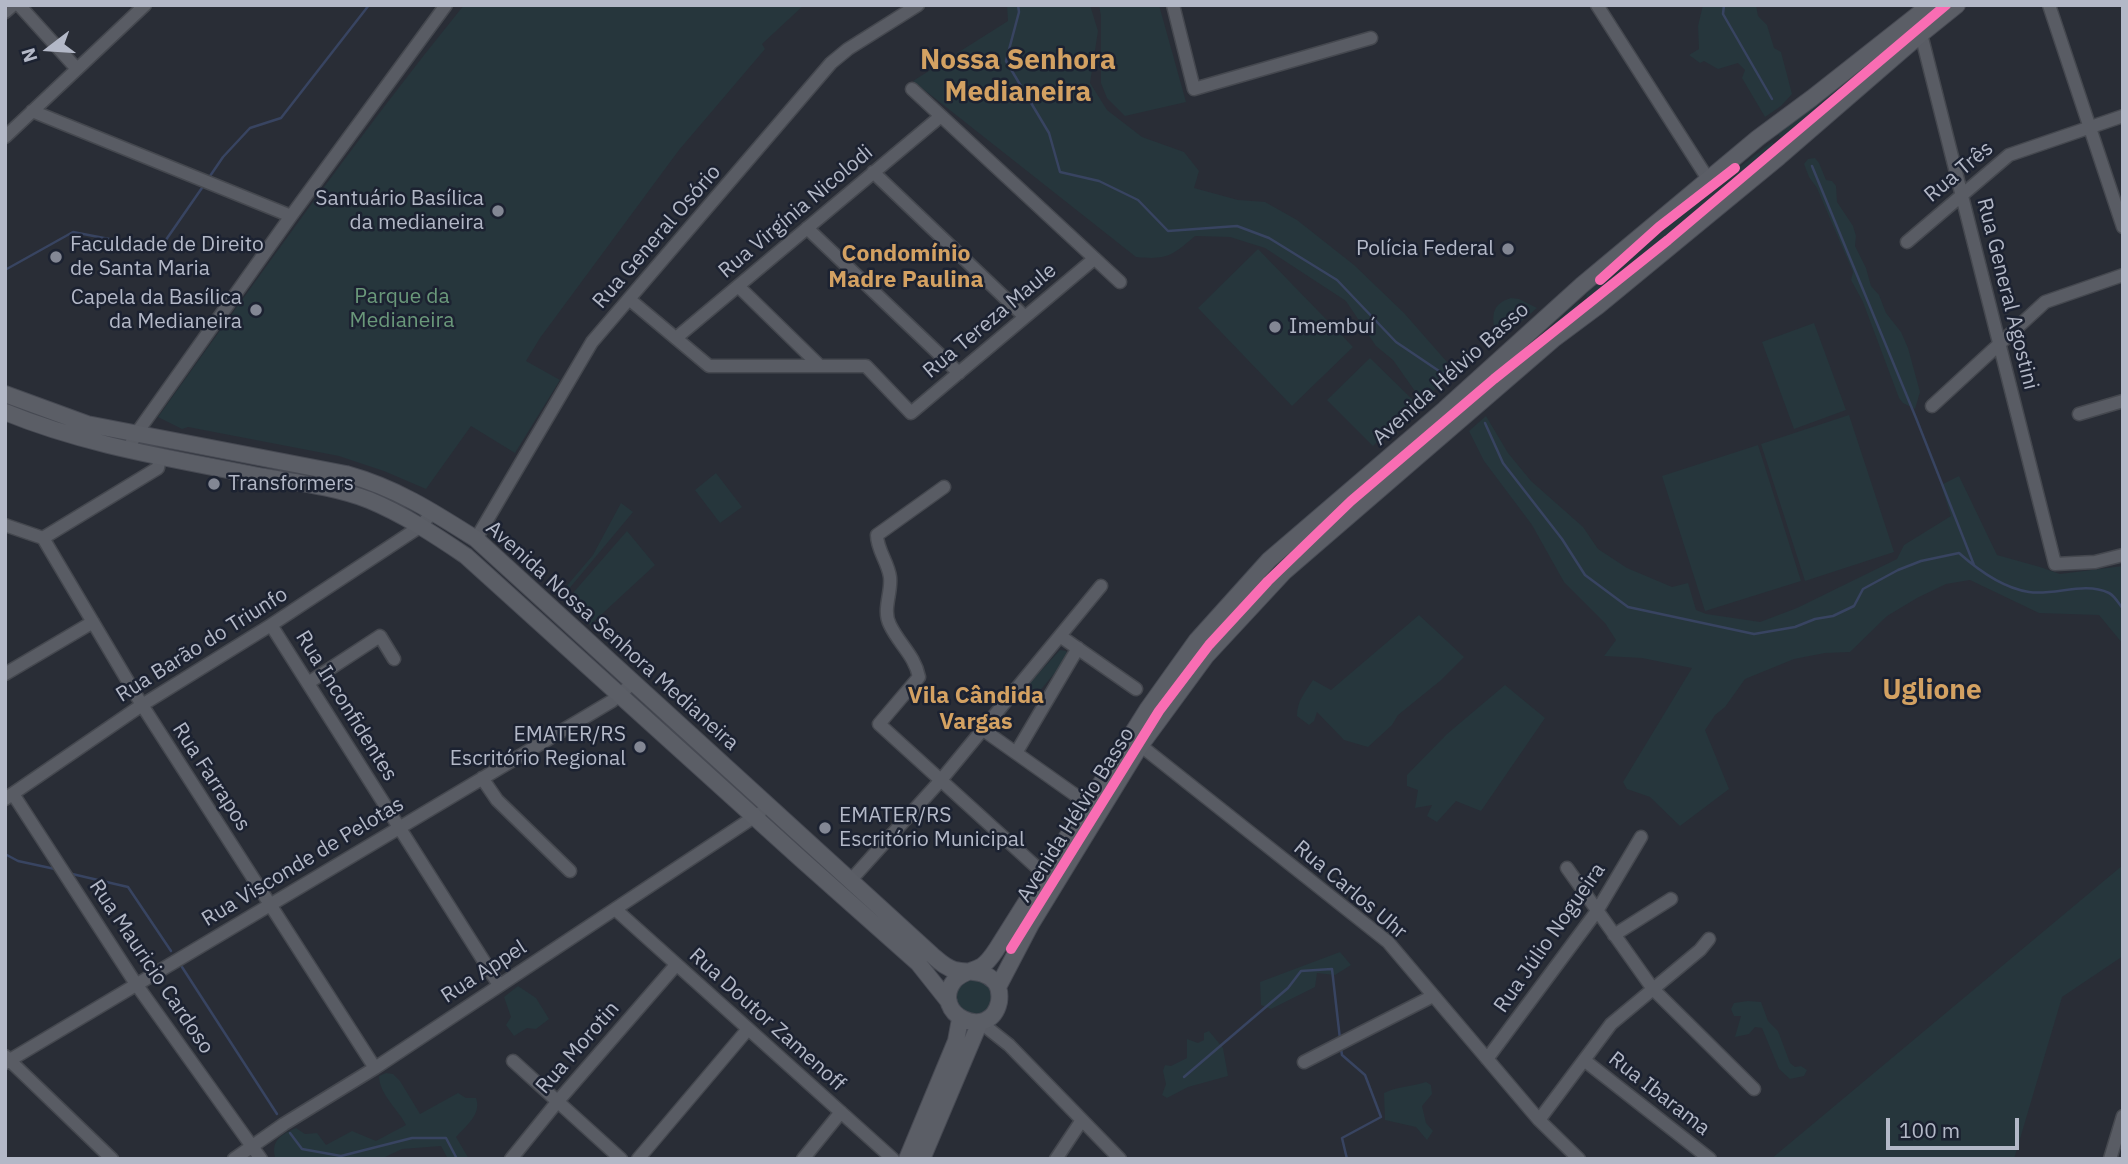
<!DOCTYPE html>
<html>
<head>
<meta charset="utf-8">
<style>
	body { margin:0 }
	#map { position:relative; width:2128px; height:1164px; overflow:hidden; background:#292d36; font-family:"IBM Plex Sans",sans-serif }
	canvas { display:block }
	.frame { position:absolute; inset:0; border:7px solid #b3b8c7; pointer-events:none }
	.north { position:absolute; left:14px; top:14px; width:70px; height:70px; -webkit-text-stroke:5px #1c2231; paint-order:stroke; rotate:253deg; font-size:19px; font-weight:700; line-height:28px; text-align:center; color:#b3b8c7 }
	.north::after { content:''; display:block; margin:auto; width:24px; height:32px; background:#b3b8c7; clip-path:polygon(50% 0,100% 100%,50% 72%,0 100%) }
	.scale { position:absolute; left:1886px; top:1118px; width:133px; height:32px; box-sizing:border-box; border:4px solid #b3b8c7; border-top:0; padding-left:9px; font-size:21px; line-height:24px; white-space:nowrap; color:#b3b8c7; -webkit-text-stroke:5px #1c2231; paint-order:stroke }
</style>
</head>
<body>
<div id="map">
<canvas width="2128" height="1164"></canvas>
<div class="frame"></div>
<div class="north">N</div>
<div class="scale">100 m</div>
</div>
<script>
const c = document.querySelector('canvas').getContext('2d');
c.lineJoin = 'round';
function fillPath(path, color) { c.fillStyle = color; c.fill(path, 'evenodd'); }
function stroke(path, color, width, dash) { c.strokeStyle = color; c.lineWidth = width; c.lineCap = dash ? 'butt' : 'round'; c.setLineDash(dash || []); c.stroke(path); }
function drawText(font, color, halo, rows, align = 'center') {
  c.font = font + ' "IBM Plex Sans",sans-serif'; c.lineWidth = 5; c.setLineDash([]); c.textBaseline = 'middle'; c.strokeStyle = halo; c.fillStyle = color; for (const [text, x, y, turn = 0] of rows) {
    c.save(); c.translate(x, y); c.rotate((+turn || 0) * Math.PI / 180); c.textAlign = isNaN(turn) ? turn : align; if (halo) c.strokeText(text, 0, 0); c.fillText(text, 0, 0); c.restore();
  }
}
const green = new Path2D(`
	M464 5H804L762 44 765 49 679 150 540 338 526 361 560 380 515 453 471 426 426 489 384 471 339 456 188 427 182 429 158 417C258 278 356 138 464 5Z
	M1007 5H1090L1098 31 1090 83 1107 110 1142 137 1184 152 1199 171 1194 188 1238 200 1265 202 1297 220 1354 265 1404 313 1454 370 1429 395 1417 394 1393 360 1376 346 1346 301 1265 248 1230 237 1195 236C1172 256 1167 260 1136 257L913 81 1008 21Z
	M1099 5H1159L1186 102 1125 116 1107 98 1101 83V16Z
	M1703 5H1756L1758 16 1767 25 1774 48 1781 52 1792 94 1781 106 1765 117 1742 78 1745 70 1738 63 1718 69 1704 61 1700 63 1689 55 1699 49 1698 26Z
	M1939 5H1943L1782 139 1778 134Z
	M1772 142 1775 145 1773 148 1668 239 1590 299H1587L1586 294 1660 229Z
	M1815 158 1819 163 1826 180 1832 181 1836 186 1837 202 1853 226 1856 236 1855 246 1866 268 1871 286 1879 295 1886 313 1901 332 1908 348 1920 392 1915 409 1903 403 1899 398 1863 302 1851 280 1853 272 1817 188 1809 177 1804 164 1808 159Z
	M1258 249 1353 347 1292 406 1198 308Z
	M1511 298 1519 299 1537 308 1497 342C1493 322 1487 305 1511 298Z
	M1578 302 1582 306 1557 328 1494 378 1350 501 1296 552 1158 710 1156 709C1266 546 1433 432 1578 302Z
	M1814 323 1846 410 1794 429 1762 342Z
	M1370 358 1416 403 1373 446 1327 400Z
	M1849 415 1894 552 1805 581 1761 444Z
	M1486 416 1508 453 1531 481 1583 527 1598 549 1627 568 1672 587 1688 583 1696 610 1706 614 1760 622 1797 608 1897 559 1904 545 1951 516 1941 485 1959 476 1997 555 2040 567 2060 574 2123 566V644L2099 615 2039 613 1970 580 1946 584 1917 598 1887 616 1850 652 1825 653 1794 659 1745 679 1725 707 1715 715 1705 730 1729 789 1680 826 1650 797 1627 789 1623 782 1692 668 1642 658 1604 656 1616 640 1605 623 1564 582 1532 525 1484 461 1469 431Z
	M1758 445 1801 581 1705 611 1662 476Z
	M716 473 742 507 720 523 695 490Z
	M621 503 633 512 568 590 565 588 593 555Z
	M627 531 655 565 590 625 566 601Z
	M1419 615 1464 657 1440 681 1398 715 1392 725 1368 747 1344 740 1317 712 1314 721 1309 725 1297 716C1297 700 1305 693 1313 680L1331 690Z
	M1060 650 1066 651 1068 657 1028 705 1021 702 1018 696Z
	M1505 685 1545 718 1481 811 1456 801 1437 822 1427 816 1432 805 1415 808 1418 790 1407 786V775L1447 734Z
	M2123 865V956L2062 997 2014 1159H1771Z
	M1340 952 1351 965 1335 975 1317 973 1315 987 1271 1009 1261 1005 1260 982Z
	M956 997a18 18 0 1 1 36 0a18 18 0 1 1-36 0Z
	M518 986 536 998 549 1019 536 1029 527 1028 514 1036 506 1025 511 1017 504 997Z
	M1748 1001 1761 1002 1768 1021 1778 1031 1790 1063 1795 1067 1801 1066 1807 1070 1804 1076 1790 1079 1779 1069 1762 1028 1755 1027 1749 1034 1735 1037 1741 1016H1734L1731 1009 1734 1003Z
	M1209 1031 1223 1048 1228 1076 1188 1087 1167 1098 1162 1095 1166 1084 1163 1071 1165 1065 1171 1066 1187 1058V1039L1198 1043 1204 1040V1033Z
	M386 1073 393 1074 400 1081 420 1114 458 1093 466 1098H476C482 1114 466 1126 456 1137L469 1159H448L441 1146 402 1149 381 1159 275 1157C271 1140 281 1135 296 1128L305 1134 317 1133 326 1145 352 1131 376 1141 406 1125C398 1109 379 1094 379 1076Z
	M1426 1082 1431 1085 1432 1094 1422 1106 1426 1123 1433 1131 1427 1140 1416 1127 1385 1120 1384 1093C1398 1086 1412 1087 1426 1082Z`);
const stream = new Path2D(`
	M1018 5 1019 12 1006 61 1049 133 1060 172 1099 181 1138 200 1168 231 1237 226 1269 238 1337 280 1396 342 1445 375
	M1724 5 1723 14 1772 99
	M1812 166 1916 418 1974 565
	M208 179 223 157 250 128 281 118 369 5
	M5 270 73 232 109 239 136 251 161 247 204 185
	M1485 423 1503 463 1562 539 1585 575 1628 607 1754 634 1795 627 1815 619 1833 616 1854 606 1863 589 1898 570 1921 561 1959 553C1978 570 2003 588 2029 592 2055 596 2084 581 2109 593 2115 596 2119 604 2123 609
	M5 854 18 861 55 869
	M68 873 128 887 171 951
	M182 967 277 1114
	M1341 1049 1342 1055 1365 1075 1381 1117 1342 1138 1347 1159
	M1184 1077 1288 988 1301 971 1332 969 1340 1039
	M290 1133 302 1149 341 1156 412 1138H446L457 1159`);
const minor = new Path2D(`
	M19 5 77 69
	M1173 5 1194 89 1371 38
	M1597 5 1708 179
	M2049 5 2123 227
	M5 12 13 5
	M1921 34 2055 564 2095 562 2123 555
	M912 89 1120 282
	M32 111 291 216
	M5 137 145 5
	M873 172 1025 317
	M807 228 959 373
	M1907 242 2009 155 2123 116
	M738 286 820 366
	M629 299 709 366H866L911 413 1094 259
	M676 338 941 116
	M1932 406 2045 302 2123 275
	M2079 414 2123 401
	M128 450 136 434 291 216 446 5
	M944 487 877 535C877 550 888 562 890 577 892 593 882 610 890 625 899 644 915 656 919 677L879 724 1044 874
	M5 525 43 538 142 705 375 1068
	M43 538 158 468 160 457
	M476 539 592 342 831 63 848 49 918 5
	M271 625 499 985
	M1060 636 1136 689
	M5 674 93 622
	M308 683 380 636 394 659
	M982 729 1088 804
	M1135 741 1388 942 1539 1120 1579 1159
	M1016 753 1078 648
	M482 778 497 800 570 871
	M13 794 136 984 261 1159
	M5 799 142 705 271 625 421 526 433 511
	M1567 868 1653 989 1754 1089
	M850 881 941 780 1101 586
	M615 909 893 1159
	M1614 935 1671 899
	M980 1022 1009 1045 1120 1159
	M5 1056 112 1159
	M1487 1059 1597 911 1641 837
	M1584 1060 1710 1159
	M513 1061 621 1159
	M1304 1062 1433 996
	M5 1063 612 701 634 682
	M1539 1120 1611 1024 1700 950 1709 939
	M234 1159 284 1124 375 1068 760 813
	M511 1159 558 1101 676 965
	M638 1159 748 1029
	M803 1159 841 1112
	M1056 1159 1082 1120
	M2110 1159 2123 1116`);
const major = new Path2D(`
	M5 394 87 424 346 474C396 488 432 511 476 539L932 955C939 961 946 968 955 970 969 973 984 969 995 982 999 987 1000 995 999 1002 990 1043 929 1014 954 981 960 973 973 971 982 966 988 962 992 956 996 950L1147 710 1197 640 1269 560 1445 409 1582 285 1758 138 1812 98 1930 5
	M5 412C85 445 169 458 254 475 292 482 333 486 369 500 403 514 435 535 466 556L801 859 918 963 949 1002
	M998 987 1031 924 1140 746 1206 656 1284 572 1555 338 1598 306 1779 157 1921 34 1957 5
	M907 1159 956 1041 960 1019
	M922 1159 980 1022`);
const cycleway = new Path2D(`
	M1600 280 1659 227 1735 168
	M1011 949 1159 711 1209 645 1268 581 1351 501 1494 379 1668 240 1946 5`);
const markers = [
	[498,211,7,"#838794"],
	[1508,249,7,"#838794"],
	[56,257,7,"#838794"],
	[256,310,7,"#838794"],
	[1275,327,7,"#838794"],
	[214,484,7,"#838794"],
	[640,747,7,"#838794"],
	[825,828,7,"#838794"]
];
const streetNames = [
	["Rua Três",1959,172,-40],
	["Rua Virgínia Nicolodi",796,212,-40],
	["Rua General Osório",657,237,-49],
	["Rua General Agostini",2007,294,76],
	["Rua Tereza Maule",990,321,-40],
	["Avenida Hélvio Basso",1451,374,-42],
	["Avenida Nossa Senhora Medianeira",612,636,42],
	["Rua Barão do Triunfo",202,645,-32],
	["Rua Inconfidentes",346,706,58],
	["Rua Farrapos",211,777,57],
	["Avenida Hélvio Basso",1076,815,-58],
	["Rua Visconde de Pelotas",303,862,-31],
	["Rua Carlos Uhr",1350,890,40],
	["Rua Júlio Nogueira",1550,938,-55],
	["Rua Mauricio Cardoso",151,967,56],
	["Rua Appel",484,972,-33],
	["Rua Doutor Zamenoff",767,1020,42],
	["Rua Morotin",578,1048,-49],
	["Rua Ibarama",1659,1094,38]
];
const poiNames = [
	["Santuário Basílica",484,199],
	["da medianeira",484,223],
	["Faculdade de Direito",70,245,"left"],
	["de Santa Maria",70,269,"left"],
	["Polícia Federal",1494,249],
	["Capela da Basílica",242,298],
	["da Medianeira",242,322],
	["Imembuí",1289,327,"left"],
	["Transformers",228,484,"left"],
	["EMATER/RS",626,735],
	["Escritório Regional",626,759],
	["EMATER/RS",839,816,"left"],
	["Escritório Municipal",839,840,"left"]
];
const parkNames = [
	["Parque da",402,297],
	["Medianeira",402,321]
];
const neighbourhoodNames = [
	["Condomínio",906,254],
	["Madre Paulina",906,280],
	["Vila Cândida",976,696],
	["Vargas",976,722]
];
const districtNames = [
	["Nossa Senhora",1018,61],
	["Medianeira",1018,93],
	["Uglione",1932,691]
];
fillPath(green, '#26363c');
stroke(stream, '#384461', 2.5);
stroke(minor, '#45484f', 15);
stroke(major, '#474a53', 18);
stroke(minor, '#595c64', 12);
stroke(major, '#5b5e66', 16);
stroke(cycleway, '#f96db3', 10);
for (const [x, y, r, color] of markers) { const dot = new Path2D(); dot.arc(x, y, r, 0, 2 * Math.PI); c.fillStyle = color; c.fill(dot); stroke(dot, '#1c2231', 2.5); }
drawText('21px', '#b3b8c7', '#1c2231', streetNames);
drawText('21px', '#b3b8c7', '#1c2231', poiNames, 'right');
drawText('21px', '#6a987a', '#1c2231', parkNames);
drawText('bold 23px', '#d3a162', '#1c2231', neighbourhoodNames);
drawText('bold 28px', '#d3a162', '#1c2231', districtNames);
</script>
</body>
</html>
